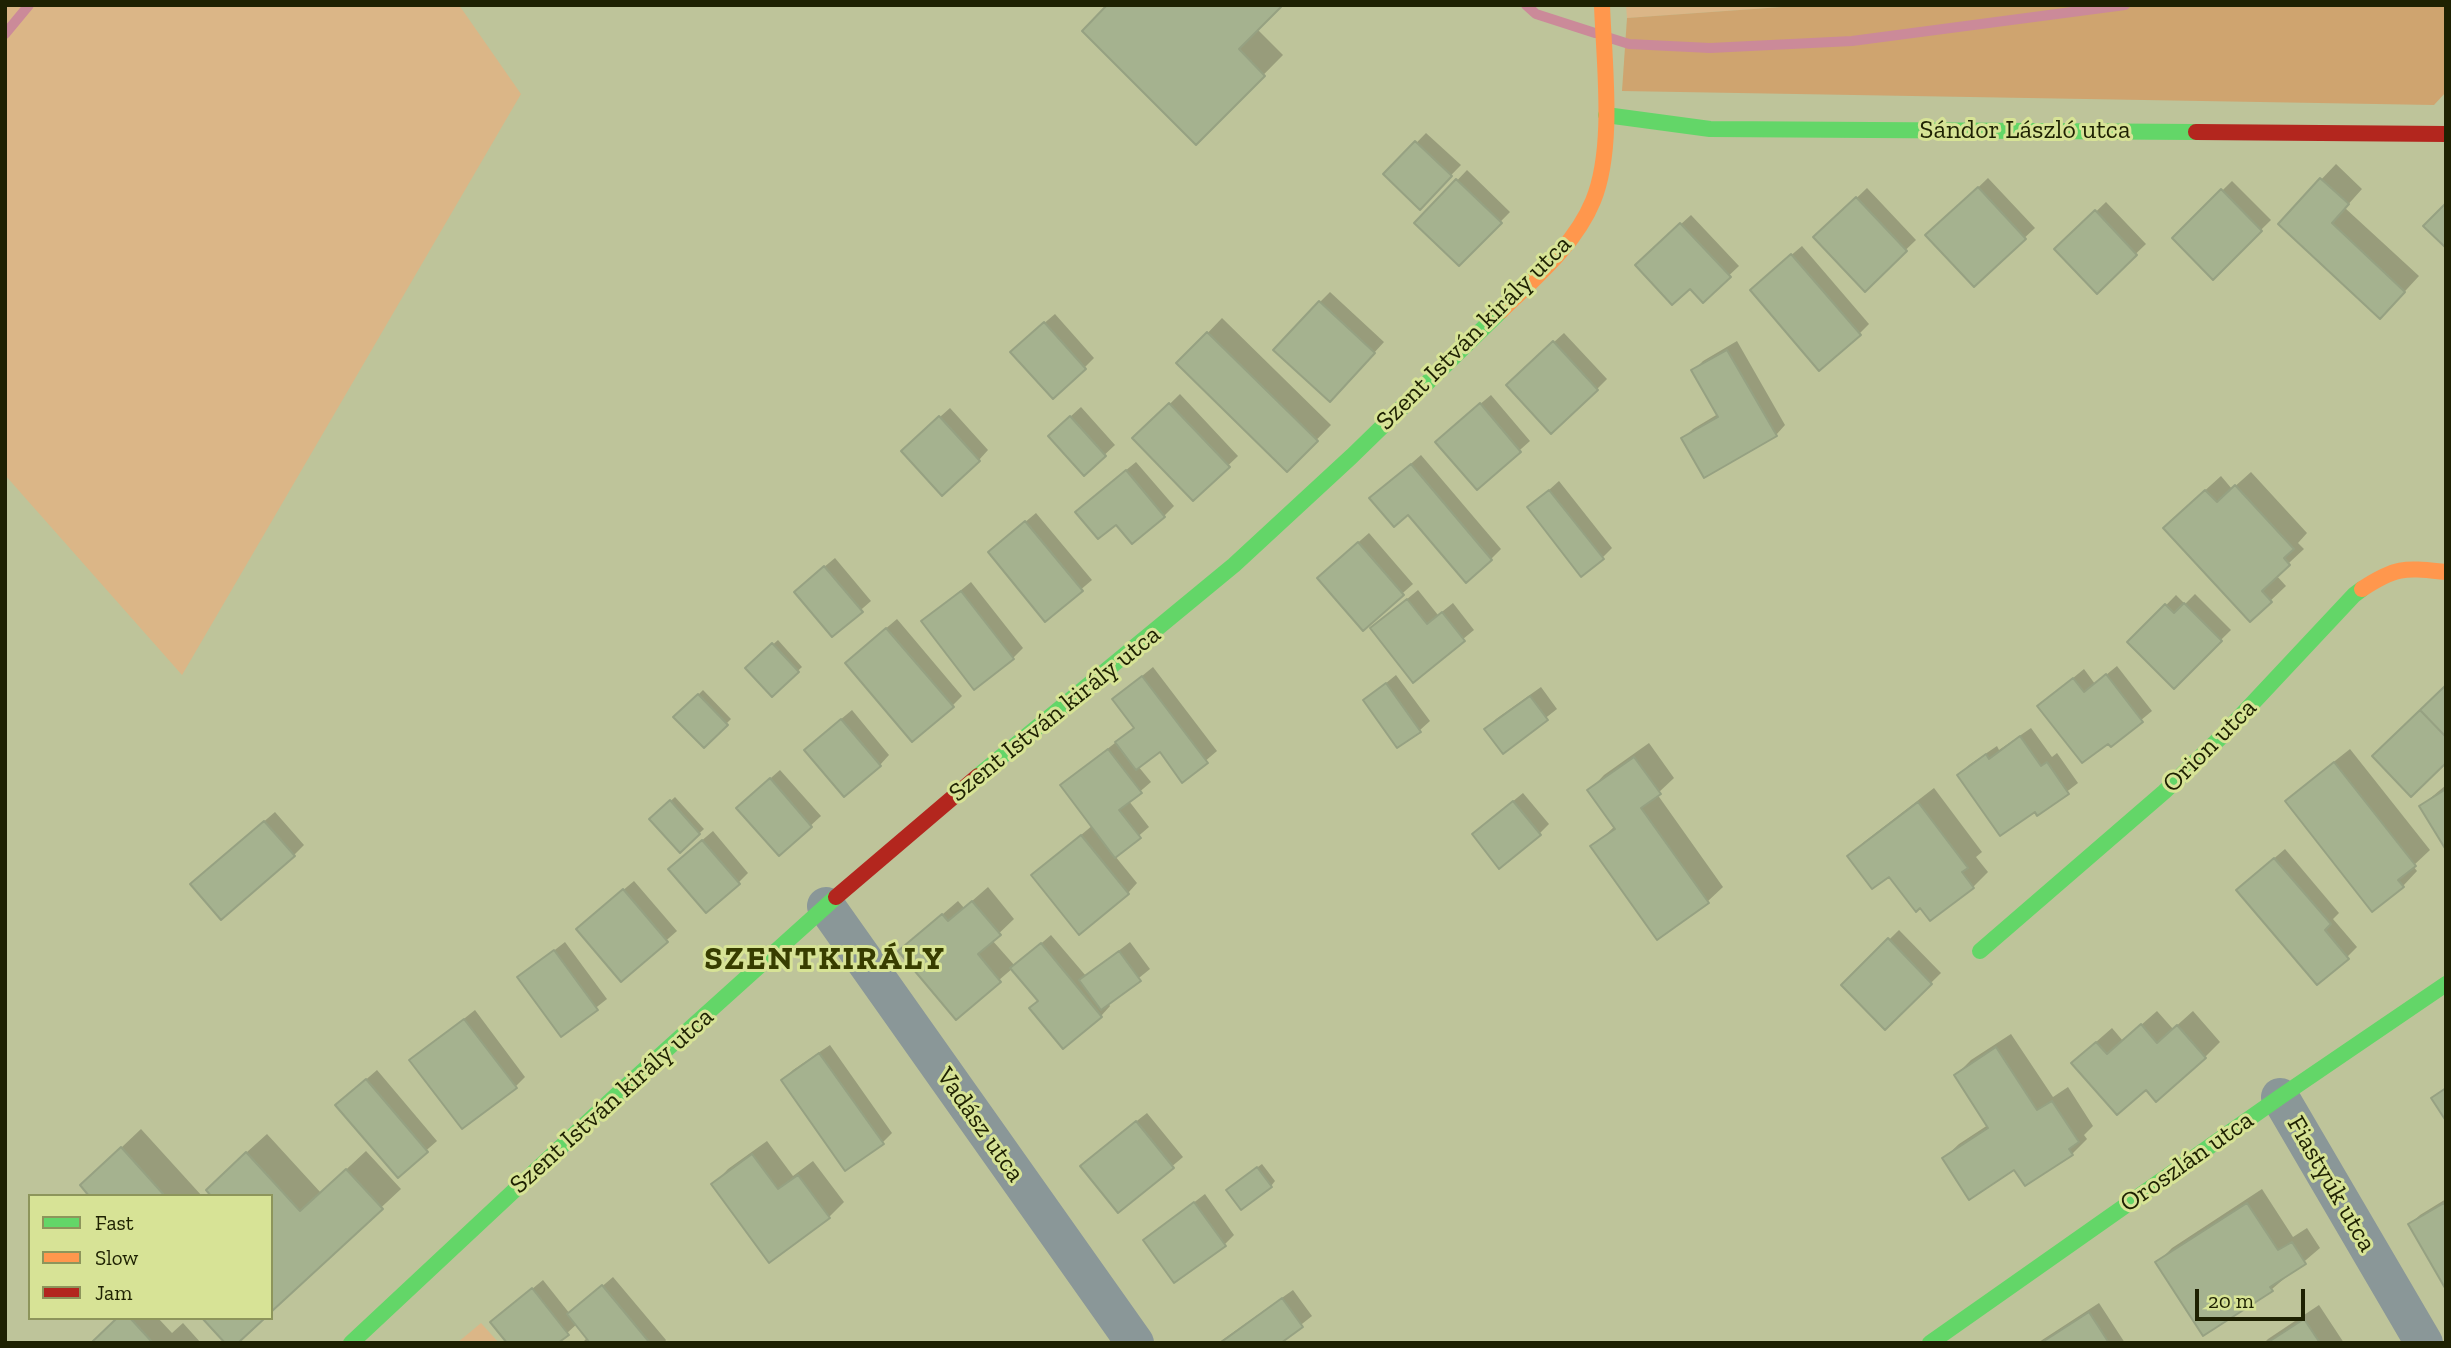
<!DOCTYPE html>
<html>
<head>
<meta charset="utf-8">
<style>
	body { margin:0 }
	#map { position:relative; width:2451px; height:1348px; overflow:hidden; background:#bec49a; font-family:"Zilla Slab",serif }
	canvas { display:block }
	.frame { position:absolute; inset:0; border:7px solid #1e2102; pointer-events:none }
	.legend { position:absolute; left:28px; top:1194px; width:245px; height:126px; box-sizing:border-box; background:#d7e396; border:2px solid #8d955b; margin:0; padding:9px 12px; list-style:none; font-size:21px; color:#1e2102 }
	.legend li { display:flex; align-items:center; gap:14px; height:35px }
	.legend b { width:35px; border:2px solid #8d955b }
	.scale { position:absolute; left:2195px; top:1289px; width:110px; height:32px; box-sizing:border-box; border:4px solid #1e2102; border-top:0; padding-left:9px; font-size:21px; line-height:24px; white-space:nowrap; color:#1e2102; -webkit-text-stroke:5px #d7e396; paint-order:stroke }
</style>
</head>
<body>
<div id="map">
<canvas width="2451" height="1348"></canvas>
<div class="frame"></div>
<ul class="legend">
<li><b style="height:9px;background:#63d668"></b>Fast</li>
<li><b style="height:9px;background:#ff974d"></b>Slow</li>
<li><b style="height:9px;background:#b3261e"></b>Jam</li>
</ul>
<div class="scale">20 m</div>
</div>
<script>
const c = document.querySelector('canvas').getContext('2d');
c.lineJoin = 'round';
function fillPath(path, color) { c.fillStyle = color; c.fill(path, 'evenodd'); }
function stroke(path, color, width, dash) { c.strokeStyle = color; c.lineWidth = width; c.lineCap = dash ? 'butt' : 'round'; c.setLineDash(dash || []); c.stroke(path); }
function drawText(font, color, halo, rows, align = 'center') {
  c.font = font + ' "Zilla Slab",serif'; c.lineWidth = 6; c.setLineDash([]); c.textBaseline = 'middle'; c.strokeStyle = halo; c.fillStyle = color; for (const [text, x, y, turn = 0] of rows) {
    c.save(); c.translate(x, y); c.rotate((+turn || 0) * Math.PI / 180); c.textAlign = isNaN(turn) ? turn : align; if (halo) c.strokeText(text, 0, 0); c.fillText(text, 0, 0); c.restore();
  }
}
const green = new Path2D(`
	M5 5H459L521 94 182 675 5 475Z
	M1626 5H1810L1627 18Z
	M481 1323 499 1343H457Z`);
const forest = new Path2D(`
	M1810 5H2446V92L2434 105 1622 91 1627 18Z`);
const shadow = new Path2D(`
	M1110 5H1280L1257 29 1283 55 1196 143Z
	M1426 133 1461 165 1420 207 1386 174Z
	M2336 164 2362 189 2345 208 2419 276 2395 302 2280 223Z
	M1467 170 1510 212 1459 264 1417 223Z
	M1988 178 2035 228 1974 285 1938 226Z
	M2232 181 2271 220 2213 277 2174 238Z
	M1867 188 1916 240 1865 289 1816 237Z
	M2106 202 2146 244 2097 291 2057 249Z
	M1691 215 1739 266 1703 300 1690 286 1647 255Z
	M1802 246 1869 324 1859 334 1762 280Z
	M1330 292 1384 342 1340 390 1320 302Z
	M1055 314 1094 358 1084 368 1022 342Z
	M1222 318 1331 425 1287 470 1179 363Z
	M1564 333 1607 379 1597 389 1518 375Z
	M1737 341 1785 425 1776 435 1683 439 1693 429 1718 414 1693 371 1703 361Z
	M1180 394 1238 456 1193 499 1135 438Z
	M1491 395 1530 441 1477 488 1447 432Z
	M1081 407 1115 445 1084 474 1060 426Z
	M950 408 988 450 979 460 913 441Z
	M1421 455 1501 549 1491 559 1408 512 1382 489Z
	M1136 462 1174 506 1164 516 1116 523 1087 502Z
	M2251 472 2307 533 2298 543 2304 549 2276 575 2286 586 2250 620 2180 513 2221 476 2232 489Z
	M1559 481 1612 548 1602 558 1529 508Z
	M1036 513 1092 580 1045 620 1000 543Z
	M1369 533 1413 584 1363 628 1329 568Z
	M835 558 871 601 832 635 806 582Z
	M971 582 1023 648 1013 658 923 621Z
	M1418 590 1438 615 1453 603 1474 630 1413 680 1372 628Z
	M2195 594 2231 630 2174 686 2130 642 2176 595 2185 604Z
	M897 619 962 696 952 706 857 653Z
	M778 640 802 667 772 695 747 668Z
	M2117 666 2152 711 2111 745 2039 706 2084 669 2095 684Z
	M1153 667 1217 751 1183 780 1160 750 1138 766 1151 782 1129 801 1149 827 1115 856 1137 883 1128 893 1033 875 1093 825 1062 785 1135 727 1114 699Z
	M1396 675 1430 721 1420 730 1365 700Z
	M1541 687 1557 709 1503 751 1487 729 1496 719Z
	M703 690 731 719 704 746 676 717Z
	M852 710 889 755 880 765 816 740Z
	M2031 728 2052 757 2057 753 2078 783 2038 814 2035 810 1959 775 1969 765 1997 746 1999 750Z
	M1649 743 1674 778 1657 794 1723 887 1708 901 1657 938 1593 847 1615 826 1590 790 1604 775Z
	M2350 749 2430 850 2413 866 2417 871 2403 886 2287 801 2302 787Z
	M780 770 821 816 780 854 748 798Z
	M2446 785V847L2421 806Z
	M1934 788 1982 852 1976 857 1988 872 1973 887 1921 906 1889 874 1849 856 1864 842Z
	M1523 793 1549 824 1539 834 1484 825Z
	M675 797 704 829 680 851 651 819Z
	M275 812 304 845 294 855 202 875Z
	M713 831 748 873 738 883 680 859Z
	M2285 849 2339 913 2333 919 2357 947 2347 957 2249 880Z
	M634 881 677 931 621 980 588 920Z
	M988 887 1014 919 992 940 1015 966 1051 935 1086 976 1130 942 1150 969 1108 1003 1110 1006 1101 1016 1039 1000 1013 968 956 1017 900 951 958 901 964 908Z
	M1899 930 1941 973 1885 1028 1843 985Z
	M565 942 607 999 561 1035 519 978Z
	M475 1010 525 1077 516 1086 411 1061Z
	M2157 1011 2173 1029 2193 1011 2220 1042 2205 1057 2146 1088 2088 1049 2112 1028 2123 1041Z
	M2011 1034 2053 1097 2068 1087 2093 1126 2084 1135 2087 1139 2072 1154 2015 1168 1944 1158 1959 1144 1988 1125 1956 1075 1971 1060Z
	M830 1045 892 1133 882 1143 783 1080 793 1070Z
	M377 1070 437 1141 398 1175 347 1096Z
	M1147 1113 1183 1157 1119 1211 1092 1156Z
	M141 1129 202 1196H92L102 1166Z
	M267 1134 321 1193 366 1151 401 1189 271 1310V1196L227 1170Z
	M767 1141 793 1176 813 1161 844 1202 829 1217 714 1184 728 1169Z
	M1262 1164 1275 1181 1271 1186H1232Z
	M2262 1189 2293 1237 2307 1228 2320 1248 2272 1289 2204 1333 2158 1262 2172 1248Z
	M1205 1194 1234 1235 1225 1244 1145 1240Z
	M2446 1199V1285L2410 1224 2420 1215Z
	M613 1277 666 1340 664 1343H582L588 1337 577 1324 567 1333 492 1322 543 1280 570 1314Z
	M1293 1290 1312 1316 1278 1343H1218Z
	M2099 1303 2125 1343H2038L2039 1342Z
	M2319 1305 2344 1343H2264L2268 1339Z
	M119 1318H158L172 1333 183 1323 201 1343H93Z`);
const stream = new Path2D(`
	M1526 5 1536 14 1595 33
	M5 34 29 5
	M1610 38 1629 44 1710 48 1852 41 2125 5`);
const building = new Path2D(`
	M1107 5H1280L1281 7 1239 49 1265 76 1196 145 1082 31Z
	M1415 141 1452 176 1420 210 1383 174Z
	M2320 178 2349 204 2332 223 2405 292 2380 319 2278 224Z
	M1456 179 1502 223 1459 266 1414 223Z
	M1978 187 2026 239 1974 287 1925 235Z
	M2221 189 2262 231 2213 280 2172 238Z
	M1856 197 1907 251 1865 292 1813 237Z
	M2446 203V248L2423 226Z
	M2095 210 2137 255 2097 294 2054 249Z
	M1680 223 1731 277 1703 303 1690 289 1672 305 1635 265Z
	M1791 254 1861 335 1819 371 1750 290Z
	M1319 301 1375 353 1330 402 1273 350Z
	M1044 322 1086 369 1053 399 1010 352Z
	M1207 332 1318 441 1287 472 1176 363Z
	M1553 341 1598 390 1551 434 1506 385Z
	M1727 350 1777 436 1704 478 1681 438 1718 417 1691 370Z
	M1169 403 1230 467 1193 501 1132 438Z
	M1480 403 1521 452 1477 490 1435 442Z
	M939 416 980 461 942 496 901 451Z
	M1070 416 1106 456 1084 476 1048 436Z
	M1411 464 1492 560 1466 583 1408 515 1394 527 1369 498Z
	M1126 470 1165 517 1132 544 1116 525 1098 539 1075 512Z
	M2235 485 2294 549 2284 558 2290 565 2262 591 2272 602 2250 622 2163 528 2205 490 2217 502Z
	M1549 490 1604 559 1581 577 1527 507Z
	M1025 521 1083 591 1045 622 988 552Z
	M1358 542 1404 595 1363 631 1317 578Z
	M824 566 863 612 832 637 794 592Z
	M961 591 1014 659 974 690 921 621Z
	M1407 599 1427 624 1442 612 1465 641 1413 683 1370 628Z
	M2184 603 2222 641 2174 689 2127 642 2165 604 2174 613Z
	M886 628 954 707 912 742 845 663Z
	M772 643 799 672 772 697 745 668Z
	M2106 674 2143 722 2111 747 2108 744 2082 763 2037 706 2073 678 2084 692Z
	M1142 676 1208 763 1182 783 1160 752 1136 770 1115 742 1134 728 1112 699Z
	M1386 683 1421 732 1397 748 1363 700Z
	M2446 685V737L2420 710Z
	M698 694 728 725 704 748 673 717Z
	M1530 696 1548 720 1503 754 1484 729Z
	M2420 710 2446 737V763L2411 797 2372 756Z
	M841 719 881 766 844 797 804 750Z
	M2020 736 2041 766 2047 762 2069 794 2037 816 2035 812 2000 836 1957 775 1986 754 1989 759Z
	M1108 749 1142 793 1119 810 1141 838 1115 858 1060 785Z
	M1634 757 1661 794 1641 808 1709 903 1657 940 1590 846 1615 829 1587 790Z
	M2334 762 2416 866 2398 880 2404 887 2372 912 2285 801Z
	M770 778 812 827 779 856 736 808Z
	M2446 789V850L2419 806Z
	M670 800 700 834 680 853 649 819Z
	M1513 801 1541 835 1499 869 1472 834Z
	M1918 802 1968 868 1962 872 1974 888 1930 921 1920 908 1916 912 1889 877 1872 889 1847 856Z
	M264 821 295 856 221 920 190 884Z
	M1081 835 1129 894 1079 935 1031 875Z
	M702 840 740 884 706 913 668 869Z
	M2274 858 2331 924 2325 930 2349 959 2317 985 2236 890Z
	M623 889 668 942 621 982 576 929Z
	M972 901 1001 935 978 954 1001 982 956 1020 898 951 942 914 948 921Z
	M1888 938 1932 984 1885 1030 1841 985Z
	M1041 943 1102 1017 1063 1049 1029 1008 1038 1001 1010 968Z
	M554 950 598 1010 561 1037 517 977Z
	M1119 951 1141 981 1101 1010 1079 980Z
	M464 1019 517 1088 462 1129 409 1060Z
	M2141 1024 2157 1043 2177 1025 2206 1058 2156 1102 2146 1090 2117 1115 2071 1063 2096 1042 2107 1054Z
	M1996 1047 2037 1110 2052 1101 2079 1142 2069 1149 2073 1155 2025 1186 2014 1170 1969 1200 1942 1158 1988 1128 1954 1075Z
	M819 1053 884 1144 845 1171 781 1080Z
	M366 1079 428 1152 398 1178 335 1105Z
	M2446 1088V1121L2431 1098Z
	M1136 1121 1174 1168 1118 1213 1080 1166Z
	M121 1147 165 1196H89L80 1185Z
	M246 1152 300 1211 346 1169 383 1209 271 1312V1196H211L206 1190Z
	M752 1154 778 1189 798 1175 830 1218 769 1263 711 1184Z
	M1257 1167 1272 1187 1241 1210 1226 1190Z
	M1194 1202 1226 1246 1174 1283 1143 1240Z
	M2247 1203 2278 1250 2292 1242 2306 1264 2270 1287 2273 1291 2203 1336 2155 1262Z
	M2444 1203 2446 1206 2445 1288 2408 1224Z
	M602 1285 650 1343H590L567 1314Z
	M532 1288 569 1335 558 1343H507L490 1322Z
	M1282 1298 1303 1327 1281 1343H1220Z
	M2089 1312 2109 1343H2041Z
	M117 1318H130L153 1343H91Z
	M202 1318H265L238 1343H225Z
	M2304 1319 2320 1343H2267Z`);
const street = new Path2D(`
	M826 906 1135 1343
	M2280 1097 2424 1343`);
const fast = new Path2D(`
	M1606 115 1710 129 2196 132
	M978 776 1234 565 1352 456 1501 311
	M1980 951 2164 792 2220 738 2354 595 2362 589
	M351 1343 625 1087 836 897
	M1930 1343 2280 1097 2446 984`);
const slow = new Path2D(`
	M1501 311C1534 279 1575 245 1593 201 1615 148 1604 63 1602 5
	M2362 589C2397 566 2405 568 2446 572`);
const jam = new Path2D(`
	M2196 132 2446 134
	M836 897 978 776`);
const streetNames = [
	["Sándor László utca",2025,131],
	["Szent István király utca",1474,333,-45],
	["Szent István király utca",1055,714,-39],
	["Orion utca",2210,746,-45],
	["Szent István király utca",612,1101,-42],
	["Vadász utca",980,1125,55],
	["Oroszlán utca",2187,1162,-35],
	["Fiastyúk utca",2331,1184,60]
];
const districtNames = [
	["SZENTKIRÁLY",825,960]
];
fillPath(green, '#dbb687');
fillPath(forest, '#cfa46f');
fillPath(shadow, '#0003');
stroke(stream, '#cb8a99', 10);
fillPath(building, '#a5b28f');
stroke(building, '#96a182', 2);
stroke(street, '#8a9798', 38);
stroke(fast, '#63d668', 16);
stroke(slow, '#ff974d', 16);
stroke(jam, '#b3261e', 16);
drawText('26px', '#1e2102', '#d7e396', streetNames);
c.letterSpacing = '2px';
drawText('bold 33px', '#373d00', '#d7e396', districtNames);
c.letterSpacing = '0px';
</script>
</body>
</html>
